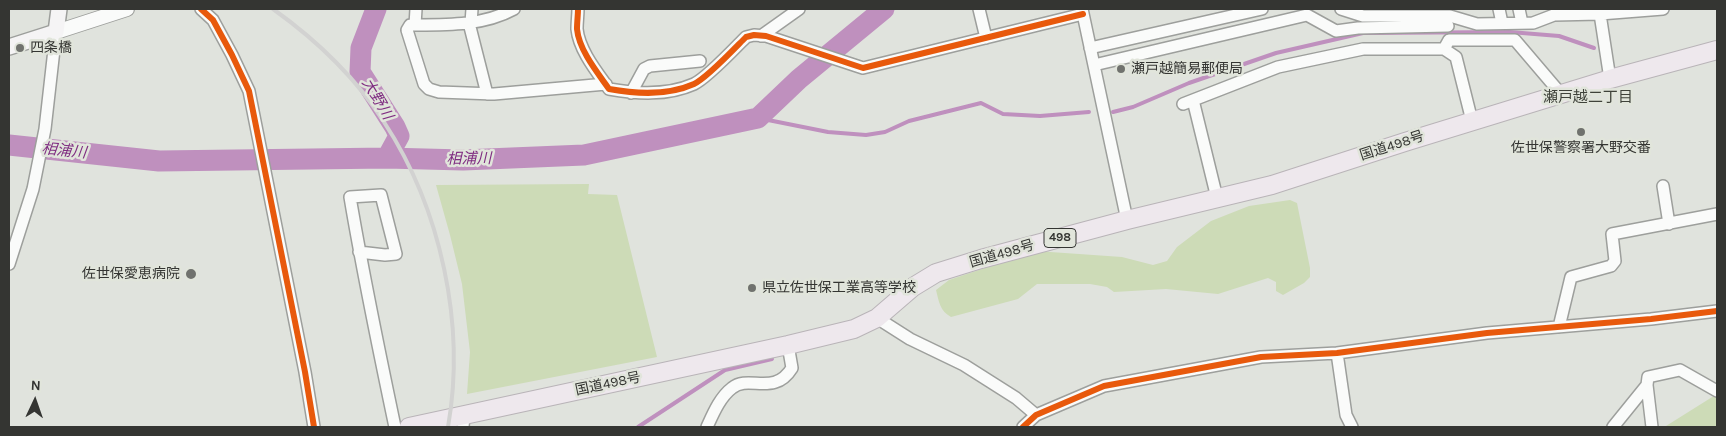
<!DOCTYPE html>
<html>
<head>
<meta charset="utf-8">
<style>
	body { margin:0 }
	#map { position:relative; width:1726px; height:436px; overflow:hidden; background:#e0e3dd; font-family:Karla,sans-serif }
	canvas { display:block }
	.frame { position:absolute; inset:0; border:10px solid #343532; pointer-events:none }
	.north { position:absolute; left:10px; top:376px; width:50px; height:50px; -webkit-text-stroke:4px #e1e5db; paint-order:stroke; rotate:3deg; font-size:14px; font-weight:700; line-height:20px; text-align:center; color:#343532 }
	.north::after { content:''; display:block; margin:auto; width:18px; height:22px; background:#343532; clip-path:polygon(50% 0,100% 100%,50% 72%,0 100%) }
</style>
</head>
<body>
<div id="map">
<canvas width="1726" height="436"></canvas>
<div class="frame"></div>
<div class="north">N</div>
</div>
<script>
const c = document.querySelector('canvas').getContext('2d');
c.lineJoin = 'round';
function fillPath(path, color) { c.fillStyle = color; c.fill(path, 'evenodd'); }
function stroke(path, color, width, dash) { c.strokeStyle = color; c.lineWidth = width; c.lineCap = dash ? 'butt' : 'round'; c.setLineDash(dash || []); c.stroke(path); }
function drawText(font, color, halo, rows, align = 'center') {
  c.font = font + ' Karla,"Noto Sans JP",sans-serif'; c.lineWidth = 5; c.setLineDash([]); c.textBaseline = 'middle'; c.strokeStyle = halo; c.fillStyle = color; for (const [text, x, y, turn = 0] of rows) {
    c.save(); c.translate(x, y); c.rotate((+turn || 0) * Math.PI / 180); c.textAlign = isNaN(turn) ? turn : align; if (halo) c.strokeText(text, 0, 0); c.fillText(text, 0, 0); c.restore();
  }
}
const green = new Path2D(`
	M589 184 588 194 617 195 657 357 467 394 470 352 462 284 450 235 436 185Z
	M1290 200 1297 203 1310 268V277L1304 283 1283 295 1276 291V282L1268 278 1218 294 1166 289 1114 292 1107 287 1090 284H1037L1018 299 951 317C940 311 939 302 936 290L949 280 1036 251 1122 257 1153 265 1167 261 1177 247 1211 221 1249 206Z
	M1717 394V427H1666V426Z`);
const stream = new Path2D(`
	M1113 112 1133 107 1189 83 1276 53 1363 33 1510 32 1559 36 1594 48
	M758 118 828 132 866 135 885 132 909 121 981 103 1003 114 1040 116 1089 112
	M638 427 725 370 772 359`);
const river = new Path2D(`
	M376 9 361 48 360 72 395 127 399 136 387 158
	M9 145 159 161 387 158 463 160 584 155 758 118 799 79 884 9`);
const minor = new Path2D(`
	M201 9 213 20 232 55 249 91 305 372 314 427
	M514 9C483 26 446 25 410 25L407 30 424 84 429 89 439 92 494 94 606 84
	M578 9C578 15 577 22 577 29 579 50 597 72 609 89 637 94 667 96 694 84 707 78 734 49 746 37L754 35 766 36 863 68 1083 14
	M979 9 986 38
	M1082 9 1127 220
	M1341 9 1363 16H1450L1477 24 1533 23 1554 15 1600 14 1663 9
	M1499 9 1502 23
	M1519 9 1522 23
	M1600 14 1610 79
	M469 23 487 94
	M471 23 472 9
	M415 25 416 9
	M761 36 799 9
	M1090 48 1262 9
	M1444 49 1449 40H1515L1561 94
	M1094 65 1307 15 1336 31 1358 28 1448 26
	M631 93 644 69 650 66 700 61
	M1193 100 1217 198
	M1183 104 1278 67 1363 49H1444L1456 57 1472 121
	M1663 186 1669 224
	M359 252 385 255 396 254 381 195 350 197C363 274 379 351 395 427
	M9 264 33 189 45 129 56 32
	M877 318 910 339 964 365 1016 398 1036 415
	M1559 327 1571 277 1611 266 1615 261 1612 234 1717 214
	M1337 353 1346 415 1352 427
	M1647 385 1648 377 1680 370 1717 391
	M463 427 464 414
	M707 427C713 414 720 397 732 388 749 374 774 397 792 368L788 345
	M1023 427 1036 415 1104 386 1261 357 1337 353 1487 333 1651 319 1717 311
	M1613 427 1647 385 1652 427`);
const tertiary = new Path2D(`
	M56 32 127 9`);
const secondary = new Path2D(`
	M9 47 56 32 59 9`);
const trunk = new Path2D(`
	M409 427 788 345 854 329 877 318 913 287 936 273 981 259 1127 220 1272 185 1405 142 1610 79 1717 50`);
const rail = new Path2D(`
	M273 9C315 39 356 78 384 122 441 209 466 325 448 427`);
const cycleway = new Path2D(`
	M201 9 213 20 232 55 249 91 305 372 314 427
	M578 9C578 15 577 22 577 29 579 50 597 72 609 89 637 94 667 96 694 84 707 78 734 49 746 37L754 35 766 36 863 68 1083 14
	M1023 427 1036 415 1104 386 1261 357 1337 353 1487 333 1651 319 1717 311`);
const markers = [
	[20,48,5,"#70726e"],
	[1121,69,5,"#70726e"],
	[1581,132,5,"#70726e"],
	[191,274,6,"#70726e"],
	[752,288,5,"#70726e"]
];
const shields = [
	[1060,238,32]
];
const shieldNames = [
	["498",1060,238]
];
const poiNames = [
	["四条橋",30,48],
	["瀬戸越簡易郵便局",1131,69],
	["佐世保警察署大野交番",1581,148,"center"],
	["佐世保愛恵病院",180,274,"right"],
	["県立佐世保工業高等学校",762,288]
];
const streetNames = [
	["国道498号",1392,146,-18],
	["国道498号",1002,254,-16],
	["国道498号",608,384,-12]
];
const neighbourhoodNames = [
	["瀬戸越二丁目",1588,98]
];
const waterNames = [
	["大野川",377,99,59],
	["相浦川",64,151,6],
	["相浦川",469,159,-1]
];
fillPath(green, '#cddbb7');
stroke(stream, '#bf90be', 4);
stroke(river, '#bf90be', 21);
stroke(minor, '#9d9f9c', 14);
stroke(tertiary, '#9d9f9c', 16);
stroke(secondary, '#9d9f9c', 18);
stroke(trunk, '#b9b4b8', 20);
stroke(minor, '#fafbfa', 11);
stroke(tertiary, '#fafbfa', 14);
stroke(secondary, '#f5f4f5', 15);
stroke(trunk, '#eee8ed', 18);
stroke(rail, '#d2d2d1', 4);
stroke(cycleway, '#e8590c', 6);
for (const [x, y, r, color] of markers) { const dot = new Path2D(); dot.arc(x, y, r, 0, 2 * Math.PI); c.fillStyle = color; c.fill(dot); stroke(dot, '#e1e5db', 2); }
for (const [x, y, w] of shields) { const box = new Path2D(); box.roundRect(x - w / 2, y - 9.5, w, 19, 4); c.fillStyle = '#e1e5db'; c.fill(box); stroke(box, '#343532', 1); }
drawText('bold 12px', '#343532', null, shieldNames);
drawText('14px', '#343532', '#e1e5db', poiNames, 'left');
drawText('14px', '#343532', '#e1e5db', streetNames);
drawText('15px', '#3f423a', '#e1e5db', neighbourhoodNames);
drawText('italic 15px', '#7f2c81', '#e1e5db', waterNames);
</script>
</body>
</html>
